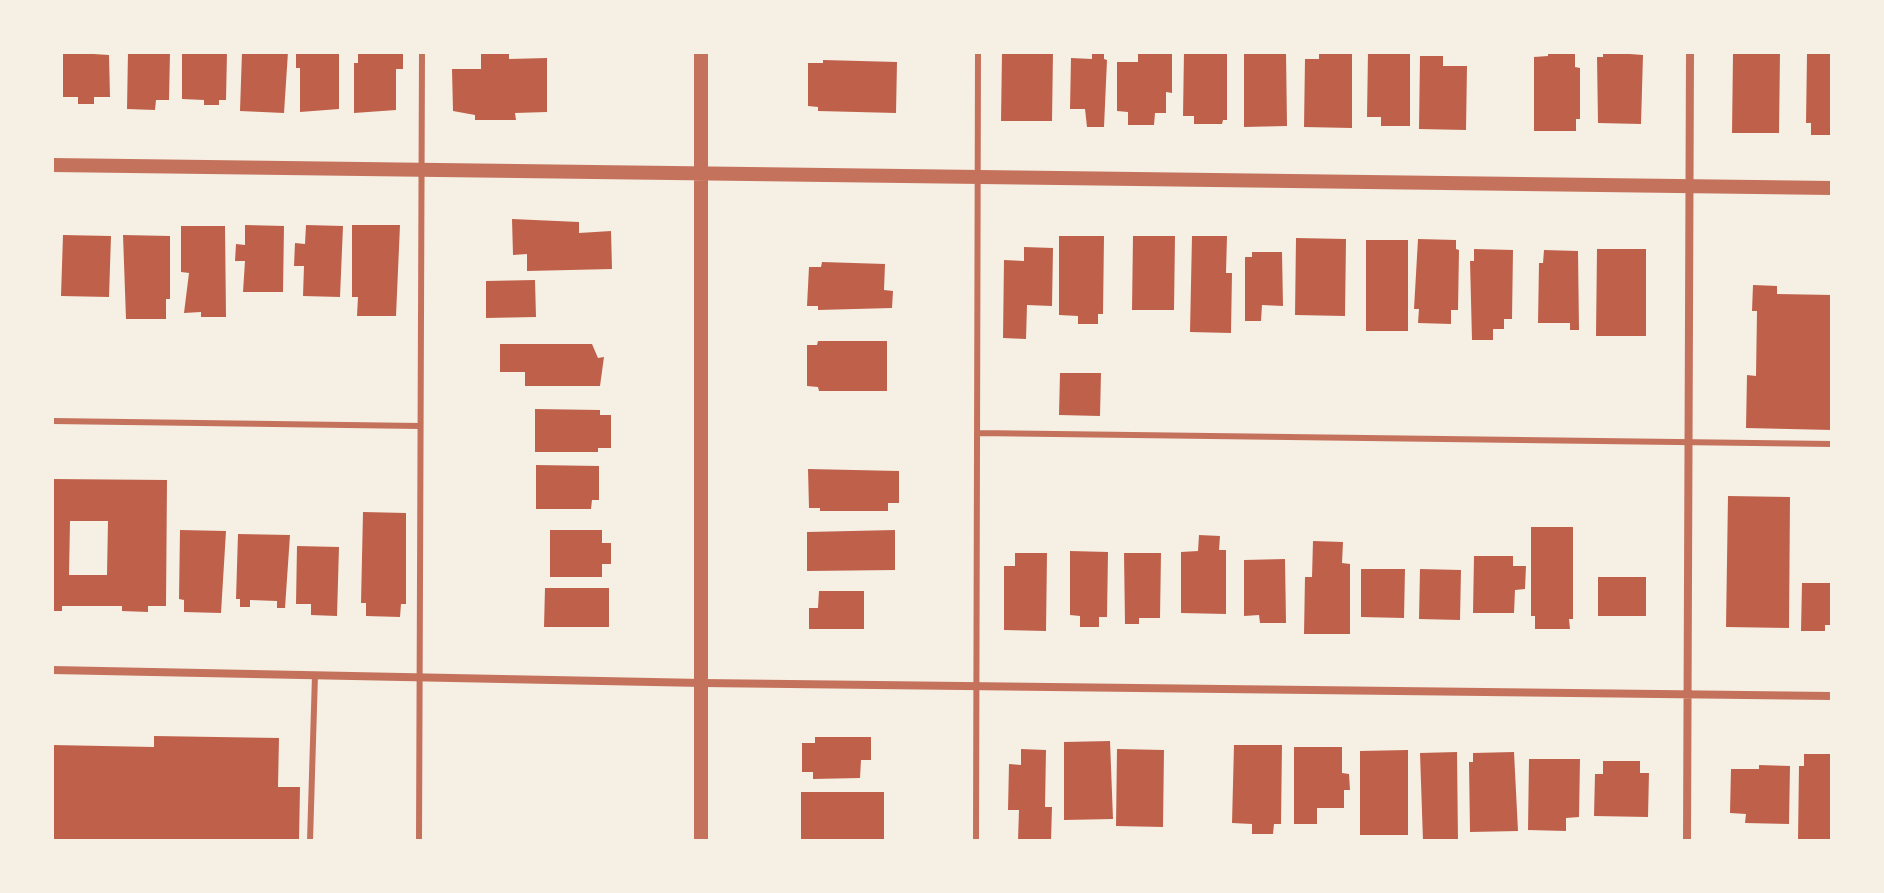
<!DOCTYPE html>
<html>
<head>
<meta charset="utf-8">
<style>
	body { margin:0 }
	#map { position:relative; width:1884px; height:893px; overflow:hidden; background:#f6efe4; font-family:"Roboto Condensed",sans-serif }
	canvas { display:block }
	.frame { position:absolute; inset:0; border:54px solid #f6efe4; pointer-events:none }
</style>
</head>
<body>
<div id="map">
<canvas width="1884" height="893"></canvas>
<div class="frame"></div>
</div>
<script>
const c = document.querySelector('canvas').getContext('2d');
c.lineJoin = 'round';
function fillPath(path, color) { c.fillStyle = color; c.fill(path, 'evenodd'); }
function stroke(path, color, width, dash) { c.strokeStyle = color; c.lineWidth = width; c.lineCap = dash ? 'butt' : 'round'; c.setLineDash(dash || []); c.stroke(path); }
const building = new Path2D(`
	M63 52 109 55 110 97H94V104H78V97H63Z
	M128 52H170L169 100H156L155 110 127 109Z
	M182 52H227L226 100H219V105H204V100L182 99Z
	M242 52H288L284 113 240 111Z
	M296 52H339V109L300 112V68H296Z
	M358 52H403V69H396V110L354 113V63H358Z
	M481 52H509V59L547 58V112L515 113 516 120H475V115L453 111 452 69H481Z
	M1002 52H1053L1052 121H1001Z
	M1092 52H1104V59L1107 60 1104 127H1087L1085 109H1070L1071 58 1092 59Z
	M1138 52H1172V93L1166 92V113H1155L1154 125H1128V112L1117 111V62H1138Z
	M1184 52H1227V120H1223L1222 124H1194V116H1183Z
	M1244 52H1286L1287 126 1244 127Z
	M1319 52H1352V128L1304 127 1305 59H1319Z
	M1368 52H1410V126H1381V117H1367Z
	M1548 52H1575V67L1580 68V119H1576V131H1534V57L1548 56Z
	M1603 52 1643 55 1641 124 1598 123 1597 57H1603Z
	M1780 52 1779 133H1732L1733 54Z
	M1807 54H1832V135H1811V123H1806Z
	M1420 56H1443V66H1467L1466 130 1419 129Z
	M823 60 897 62 896 113 818 111V107L808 106V63H823Z
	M512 219 579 222V233L611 231 612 269 527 271V254L513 255Z
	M245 225 284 226 283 292H243L245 261H235L236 244 245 245Z
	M306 225 343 226 340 297 303 296 304 266H294L295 243 305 244Z
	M352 225H400L396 316H357L358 297H352Z
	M181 226H225L226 317H201V312L184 313 189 273 181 272Z
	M63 235 111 236 109 297 61 296Z
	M123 235 170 236V299H166V319H126Z
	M1059 236H1104L1103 314H1098V324H1078V316L1059 315Z
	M1133 236H1175L1174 310H1132Z
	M1192 236H1227L1226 273H1232L1231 333 1190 332Z
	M1296 238 1346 239 1345 316 1295 315Z
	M1418 239 1456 240V249L1459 250 1458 310H1451V324L1418 323 1419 309H1414Z
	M1366 240H1408V331H1366Z
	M1024 247 1053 248 1052 306 1027 305 1026 339 1003 338 1004 260 1024 261Z
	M1474 249 1513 250 1512 319H1504V329H1493V340H1472L1470 261H1474Z
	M1597 249H1646V336H1596Z
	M1544 250 1578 251 1579 330H1570V323H1538L1539 263H1543Z
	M1252 252H1282L1283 306 1262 305 1261 321H1245V257H1252Z
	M822 262 885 264 884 290 893 291 892 308 818 310V306H807L809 267H821Z
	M535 280 536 317 486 318V281Z
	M1753 285 1777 286V294L1832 295V430L1746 428 1747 375 1756 376 1757 311H1752Z
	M818 341H887V391H819L818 387 807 386V345H817Z
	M500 344H592L598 358 604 357 600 386H525V372H500Z
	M1060 373H1101L1100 416 1059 415Z
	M535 409 600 410V415H611V448H598V452H535Z
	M536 465 599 466V500H592L591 509H536Z
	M808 469 899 471V503H888V511H820V508H809Z
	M52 479 167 480 166 606H148V612L122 611V606H62V611H52ZM70 521H108L107 575H69Z
	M1728 496 1790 497 1789 628 1726 627Z
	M363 512 406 513V604H401L400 617 366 616V603H361Z
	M1531 527H1573V619H1569L1570 629H1535V616H1531Z
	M180 530 226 531 221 613 184 612V600L179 599Z
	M550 530H602V543H611V564H602V577H550Z
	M895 530V570L807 571V532Z
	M238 534 290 535 285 608H277V601L250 600V607H240V599H236Z
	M1199 535 1220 536 1219 550H1226V614L1181 613V552L1198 551Z
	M1313 541 1343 542 1342 563 1350 564V634H1304L1305 577H1312Z
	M297 546 339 547 337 616 311 615V604H296Z
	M1070 551 1108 552 1107 617H1099V627H1080V616L1070 615Z
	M1015 553H1047L1046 631 1004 630V566H1015Z
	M1124 553H1161L1160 618H1139V624H1125Z
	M1474 556H1513V566H1526L1525 589 1515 590 1514 613H1473Z
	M1285 559 1286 623H1260L1259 615 1244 616V560Z
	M1361 569H1405L1404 618 1361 617Z
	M1420 569 1461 570 1460 620 1419 619Z
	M1598 577H1646V616H1598Z
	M1802 583H1832V625H1825V631H1801Z
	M545 588H609V627H544Z
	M819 591H864V629H809V608H818Z
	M154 736 279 738 278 787H300L299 841H52V745L154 747Z
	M815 737H871V760H861L860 778 813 779V772H802V743H815Z
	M1110 741 1113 819 1064 820V742Z
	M1234 745H1282L1281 824H1274L1273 834H1252V824L1232 823Z
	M1294 747H1342V773L1349 774 1350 790H1344V808H1317V824H1294Z
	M1021 749 1046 750 1045 807H1052L1051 841H1018L1019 810H1008L1009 764 1021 765Z
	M1117 749 1164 750 1163 827 1116 826Z
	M1408 750V835H1360V751Z
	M1457 752 1458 841H1423L1420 753Z
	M1514 752 1518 831 1470 832 1469 762H1473V753Z
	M1804 754H1832V841H1798L1799 766H1804Z
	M1529 759H1580L1579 817 1566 818V831L1528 830Z
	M1603 761H1640V773H1649L1648 817 1594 816 1595 774H1603Z
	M1759 765 1790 766 1789 824 1745 823 1746 814 1730 813 1731 769H1759Z
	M801 792H884V839H801Z`);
const service = new Path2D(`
	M52 421 420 426
	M977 433 1832 444
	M310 841 315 675
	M419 841 422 52
	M976 841 978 52`);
const minor = new Path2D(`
	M52 670 702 683 1832 696
	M1687 841 1690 52`);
const tertiary = new Path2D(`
	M701 52V841
	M52 165 1832 188`);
fillPath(building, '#bf614a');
stroke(service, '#c5725c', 6);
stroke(minor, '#c5725c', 8);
stroke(tertiary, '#c5725c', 14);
</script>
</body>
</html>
